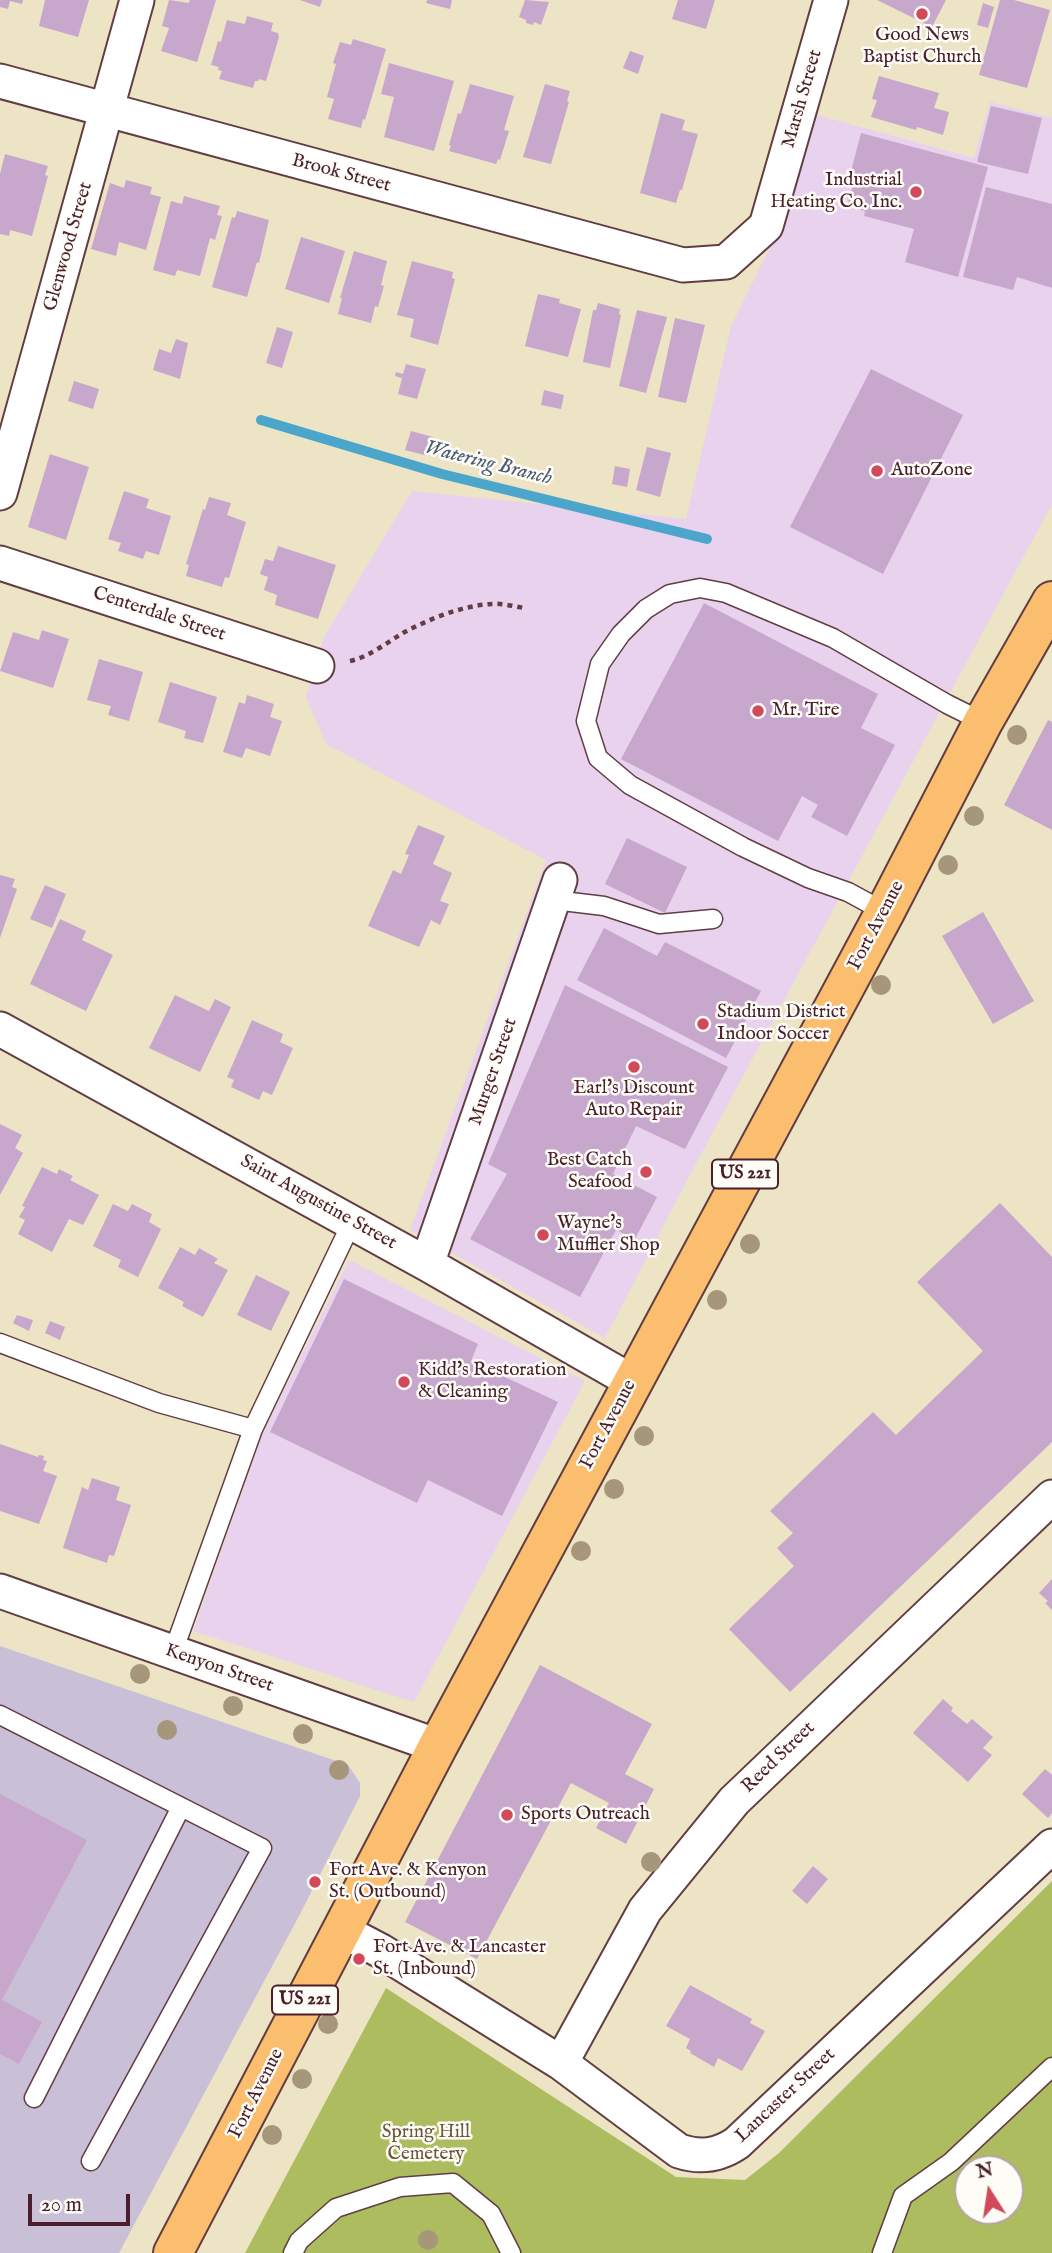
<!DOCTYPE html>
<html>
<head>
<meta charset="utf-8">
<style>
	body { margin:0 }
	#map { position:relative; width:1052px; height:2253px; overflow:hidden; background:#ece4c4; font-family:"IM FELL English",serif }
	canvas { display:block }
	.north { position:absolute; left:954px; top:2155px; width:70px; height:70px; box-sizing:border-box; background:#fdfcf7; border:2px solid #b5a4a5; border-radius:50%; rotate:348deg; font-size:19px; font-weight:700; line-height:28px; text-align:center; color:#4a1f2b }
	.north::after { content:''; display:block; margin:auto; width:24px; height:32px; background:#d1495b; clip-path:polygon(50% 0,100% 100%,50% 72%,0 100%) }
	.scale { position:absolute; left:28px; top:2194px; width:102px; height:32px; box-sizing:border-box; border:4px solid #4a1f2b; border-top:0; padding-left:9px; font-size:21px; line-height:24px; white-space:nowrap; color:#4a1f2b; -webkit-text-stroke:5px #fdfcf7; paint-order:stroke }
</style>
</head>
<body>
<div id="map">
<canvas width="1052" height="2253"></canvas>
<div class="north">N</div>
<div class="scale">20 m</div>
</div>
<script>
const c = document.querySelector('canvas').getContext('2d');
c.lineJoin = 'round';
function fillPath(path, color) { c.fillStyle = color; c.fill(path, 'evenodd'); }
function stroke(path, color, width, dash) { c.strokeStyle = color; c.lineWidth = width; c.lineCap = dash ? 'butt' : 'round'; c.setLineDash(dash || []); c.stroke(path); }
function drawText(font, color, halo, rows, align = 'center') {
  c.font = font + ' "IM FELL English",serif'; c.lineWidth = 5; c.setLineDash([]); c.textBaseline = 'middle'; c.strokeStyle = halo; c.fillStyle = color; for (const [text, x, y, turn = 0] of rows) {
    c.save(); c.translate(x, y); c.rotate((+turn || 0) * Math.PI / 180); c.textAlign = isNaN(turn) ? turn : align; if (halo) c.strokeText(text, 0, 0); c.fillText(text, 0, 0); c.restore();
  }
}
const built = new Path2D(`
	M990 102 1052 118V504L700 1156 605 1338 410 1230 546 860 326 744 306 697 324 637 412 491 686 519 731 326 779 229 813 114 974 158Z
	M349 1260 585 1381 414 1702 193 1631 263 1432Z`);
const industrial = new Path2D(`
	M0 1646 348 1765 360 1783V1796L300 1914 119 2253H0Z`);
const green = new Path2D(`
	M1052 1881V2253H245L386 1988 676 2177 745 2180 779 2153ZM968 2169H1010V2211H968Z`);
const stream = new Path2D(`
	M261 420 442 474 707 539`);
const building = new Path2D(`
	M0 0H23L22 4 10 1 8 9 0 7Z
	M45 0H89L78 37 39 26Z
	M169 0 189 3 190 0H216L197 62 161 51 169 28 162 26Z
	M300 0H322L320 7Z
	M427 0H452L450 9 426 3Z
	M525 0 549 2 541 25 534 22 533 25 526 23V20L519 17Z
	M678 0H715L706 29 672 19Z
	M877 0H946L932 27Z
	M1000 0H1014L1050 10 1027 88 979 75Z
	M983 3 994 7 988 28 977 25Z
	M247 16 273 23 271 31 278 33 279 37 266 81 259 79 258 81H255L253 88 219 79 222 71 218 70 219 67 211 65 218 41 221 42 227 20 245 24Z
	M353 39 386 49 365 120 363 119 361 128 328 119 334 99 327 97 336 64 333 63 340 42 351 45Z
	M630 51 644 56 638 74 623 68Z
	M389 63 454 81 434 151 384 137 394 97 381 94Z
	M879 76 939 93 934 108 949 112 943 135 917 127 916 130 871 117 877 100 872 99Z
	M470 84 514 96 504 130 509 131 500 160 498 159 496 164 449 151 451 146 449 145 458 113 461 114Z
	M545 84 570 91 567 101 569 102 551 164 523 157Z
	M991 106 1042 118 1028 174 977 162Z
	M661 113 685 120 682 130 698 134 682 190H680L676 203 640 193Z
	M861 133 988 167 958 277 905 262 914 229 864 216 865 211 847 206 855 177 850 175Z
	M5 154 48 166 45 175 48 176 32 236 10 230 9 236 0 234V174Z
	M126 180 152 187 150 194 161 197 146 250 119 242 116 256 91 249 110 183 124 188Z
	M986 187 1052 204V288L1017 277 1013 290 963 277Z
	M184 196 220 206 217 215 222 216 215 240 210 238 200 276 177 270 175 276 153 270 171 201 182 204Z
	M237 211 269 220 259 263 257 262 247 297 212 287 232 217 235 218Z
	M301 237 345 251 329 303 285 289Z
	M354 251 387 261 381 285 384 286 378 307 375 306 371 323 338 314 342 298H340Z
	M412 261 453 272 452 278 455 279 438 345 410 337 414 319 397 315Z
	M538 294 560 299 559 303 581 309 568 357 525 346Z
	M598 303 620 309 619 314 621 315 610 368 583 362 593 310H596Z
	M637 310 667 317 646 393 619 386Z
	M675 318 705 325 686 403 658 397Z
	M277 327 293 332 282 368 266 363Z
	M176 339 188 343 180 379 153 370 159 349 171 353Z
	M406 364 426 369 417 399 398 394 402 378 395 376 396 372 403 374Z
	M871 369 963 415 883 574 790 527Z
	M74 381 99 389 93 409 68 401Z
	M544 390 564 395 561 409 541 405Z
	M411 431 433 437 428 456 405 450Z
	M647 447 671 453 660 497 636 490Z
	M50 454 89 467 66 540 28 527Z
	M615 466 630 469 627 487 612 484Z
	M124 491 149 499 146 508 171 516 159 555 146 551 143 559 118 551 121 543 108 539Z
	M209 497 231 503 227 515 246 522 229 578 225 577 222 587 186 576 189 565 186 564 203 509 205 510Z
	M278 546 336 565 318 619 275 605 277 595 264 590 268 577 260 574 265 559 273 561Z
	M704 603 878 694 861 728 895 745 847 836 811 817 818 805 802 796 778 841 621 759Z
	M42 630 69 639 53 688 0 671 13 632 39 640Z
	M99 659 143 672 129 721 108 715 111 706 87 700Z
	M170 682 217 697 203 743 184 738 186 731 158 722Z
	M247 695 274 704 270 717 282 721 270 756 246 748 242 758 223 752 239 702 245 704Z
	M1048 720 1052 722V830L1004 805Z
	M418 825 445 836 433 864 452 873 440 901 449 904 440 925 431 920 419 947 368 926 393 870 401 874 409 855 405 854Z
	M627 838 687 867 665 913 605 884Z
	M0 875 15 879 12 887 17 889 0 938Z
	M45 885 66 894 52 928 30 919Z
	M983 912 1034 1001 993 1024 942 936Z
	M60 919 86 931 82 940 113 955 86 1011 30 984Z
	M604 928 657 956 665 942 761 991 726 1058 577 980Z
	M565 985 728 1067 685 1149 636 1126 613 1174 657 1197 635 1239 616 1230 580 1297 470 1239 507 1174 488 1164Z
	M175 995 209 1011 215 999 231 1007 200 1072 149 1048Z
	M252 1020 283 1034 280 1042 293 1048 272 1095 263 1091 259 1100 231 1087 234 1080 227 1077Z
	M0 1124 22 1135 15 1148 23 1153 0 1195Z
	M42 1167 57 1174 59 1169 73 1176 70 1180 99 1195 83 1225 69 1219 52 1252 18 1234 25 1220 19 1217 25 1207 22 1206Z
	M1000 1203 1052 1257V1442L790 1692 729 1629 794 1566 777 1548 793 1533 770 1511 873 1412 896 1435 983 1351 917 1282Z
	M113 1204 128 1211 132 1204 152 1214 149 1222 161 1229 138 1277 118 1267 121 1260 93 1246Z
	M180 1247 195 1255 199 1248 218 1259 214 1263 228 1270 203 1317 182 1306 184 1302 158 1288Z
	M256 1275 290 1292 271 1331 237 1315Z
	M344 1279 478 1344 471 1361 558 1402 502 1516 428 1480 417 1503 270 1432Z
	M17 1315 33 1320 29 1331 13 1323Z
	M50 1321 65 1327 60 1340 45 1333Z
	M0 1444 38 1457 39 1455 44 1456 43 1460 47 1461 43 1471 57 1476 39 1524 0 1511Z
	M92 1478 120 1487 116 1500 131 1505 114 1556 109 1555 107 1563 63 1548 82 1487 88 1490Z
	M1052 1579V1610L1045 1603 1048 1601 1039 1593Z
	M540 1665 652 1724 625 1774 654 1789 626 1844 596 1828 609 1803 571 1783 477 1959 405 1922Z
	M943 1699 953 1708 951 1711 967 1724 972 1719 993 1737 983 1748 992 1755 968 1782 913 1733Z
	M1045 1769 1052 1775V1813L1048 1818 1022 1794Z
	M0 1794 87 1840 2 2000 42 2022 19 2064 0 2054Z
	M813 1866 828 1879 807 1904 792 1891Z
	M690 1985 752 2019 750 2023 765 2031 742 2071 718 2058 714 2067 690 2053 691 2051 686 2048 690 2039 666 2026Z`);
const path = new Path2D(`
	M350 661C369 657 386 643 403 633 429 619 461 606 491 604 501 603 513 606 524 608`);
const service = new Path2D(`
	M554 900 604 906 659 924 713 919
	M885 912 848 892 808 878 743 847 630 785 598 758 586 721 600 664 621 634 646 609 670 594 700 588 726 593 833 638 947 704 983 722
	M0 1343 159 1403 253 1429
	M173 1652 253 1429 352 1222
	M0 1715 262 1848 91 2161
	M34 2098 181 1807
	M293 2253 299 2241 336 2208 400 2187 453 2183 491 2214 511 2253
	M882 2253 903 2196 951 2162 1052 2067`);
const minor = new Path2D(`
	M0 81 683 265 726 262 766 226 831 0
	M0 493 137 0
	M0 563 317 666
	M0 1029 427 1264 633 1382
	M427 1264 560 880
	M0 1591 438 1746
	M341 1930 381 1951 561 2063 679 2151C700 2158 718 2156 737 2143L1052 1846
	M561 2063 645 1910 734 1801 1052 1497`);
const primary = new Path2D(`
	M173 2253 438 1746 885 912 983 722 1052 601`);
const trees = [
	[1017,735],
	[974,816],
	[948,865],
	[881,985],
	[750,1244],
	[717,1300],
	[644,1436],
	[614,1489],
	[581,1551],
	[140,1674],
	[233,1706],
	[167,1730],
	[303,1734],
	[339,1770],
	[651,1862],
	[328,2024],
	[302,2079],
	[272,2135],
	[428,2240]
];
const markers = [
	[922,14,7,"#d1495b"],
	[916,192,7,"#d1495b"],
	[877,471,7,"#d1495b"],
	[758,711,7,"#d1495b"],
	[703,1024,7,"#d1495b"],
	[634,1067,7,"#d1495b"],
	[646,1172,7,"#d1495b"],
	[543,1235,7,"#d1495b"],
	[404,1382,7,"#d1495b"],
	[507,1815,7,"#d1495b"],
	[315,1882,7,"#d1495b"],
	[359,1959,7,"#d1495b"]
];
const shields = [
	[745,1174,66],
	[305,2000,66]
];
const shieldNames = [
	["US 221",745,1174],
	["US 221",305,2000]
];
const poiNames = [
	["Good News",922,36,"center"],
	["Baptist Church",922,58,"center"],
	["Industrial",902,181,"right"],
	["Heating Co. Inc.",902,203,"right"],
	["AutoZone",891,471],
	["Mr. Tire",772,711],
	["Stadium District",717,1013],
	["Indoor Soccer",717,1035],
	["Earl's Discount",634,1089,"center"],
	["Auto Repair",634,1111,"center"],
	["Best Catch",632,1161,"right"],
	["Seafood",632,1183,"right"],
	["Wayne's",557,1224],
	["Muffler Shop",557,1246],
	["Kidd's Restoration",418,1371],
	["& Cleaning",418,1393],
	["Sports Outreach",521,1815],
	["Fort Ave. & Kenyon",329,1871],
	["St. (Outbound)",329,1893],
	["Fort Ave. & Lancaster",373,1948],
	["St. (Inbound)",373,1970]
];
const streetNames = [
	["Marsh Street",803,99,-74],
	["Brook Street",341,174,15],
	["Glenwood Street",69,247,-74],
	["Centerdale Street",159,615,18],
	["Fort Avenue",877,926,-62],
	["Murger Street",494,1072,-71],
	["Saint Augustine Street",318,1203,29],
	["Fort Avenue",609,1425,-62],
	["Kenyon Street",219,1669,19],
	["Reed Street",779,1758,-44],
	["Fort Avenue",257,2094,-63],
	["Lancaster Street",786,2096,-43]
];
const parkNames = [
	["Spring Hill",426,2133],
	["Cemetery",426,2155]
];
const waterNames = [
	["Watering Branch",488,464,14]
];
fillPath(built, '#e8d2ee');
fillPath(industrial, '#c9bfd7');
fillPath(green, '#adbc5e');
stroke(stream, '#4ca5ca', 10);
fillPath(building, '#c8a7cd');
stroke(service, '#623d42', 21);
stroke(minor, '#623d42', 37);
stroke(primary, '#623d42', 42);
stroke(path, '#623d42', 4.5, [5, 5]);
stroke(service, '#fff', 18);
stroke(minor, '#fff', 33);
stroke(primary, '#fbbd6e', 38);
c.fillStyle = '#a6967a';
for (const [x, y] of trees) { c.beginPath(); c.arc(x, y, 10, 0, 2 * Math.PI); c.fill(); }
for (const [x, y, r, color] of markers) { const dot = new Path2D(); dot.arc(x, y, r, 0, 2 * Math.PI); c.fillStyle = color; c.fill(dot); stroke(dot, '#fdfcf7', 2.5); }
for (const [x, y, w] of shields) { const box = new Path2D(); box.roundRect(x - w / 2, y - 14.5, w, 29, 5); c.fillStyle = '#fdfcf7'; c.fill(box); stroke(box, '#4a1f2b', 2); }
drawText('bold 18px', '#4a1f2b', null, shieldNames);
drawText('19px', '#4a1f2b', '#fdfcf7', poiNames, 'left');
drawText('19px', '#4a1f2b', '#fdfcf7', streetNames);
drawText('19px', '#6d563d', '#fdfcf7', parkNames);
drawText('italic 21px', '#4b5b73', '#fdfcf7', waterNames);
</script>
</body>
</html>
